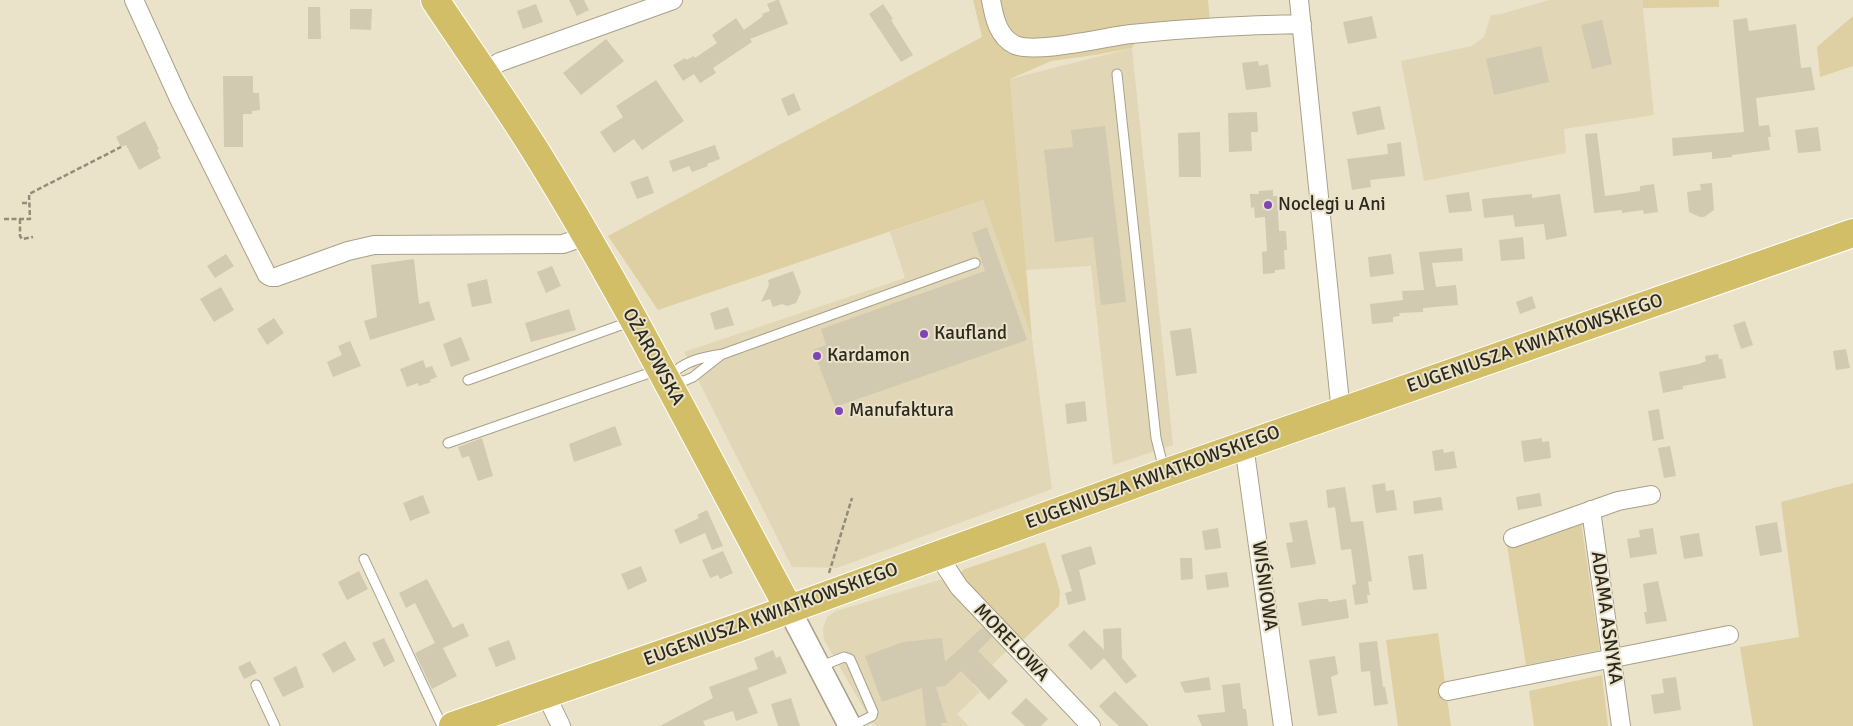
<!DOCTYPE html>
<html>
<head>
<meta charset="utf-8">
<style>
	body { margin:0 }
	canvas { display:block; background:#eae3c9 }
</style>
</head>
<body>
<canvas width="1853" height="726"></canvas>
<script>
const c = document.querySelector('canvas').getContext('2d');
c.lineJoin = 'round';
function fillPath(path, color) { c.fillStyle = color; c.fill(path, 'evenodd'); }
function stroke(path, color, width, dash) { c.strokeStyle = color; c.lineWidth = width; c.lineCap = dash ? 'butt' : 'round'; c.setLineDash(dash || []); c.stroke(path); }
function drawText(font, color, halo, rows, align = 'center') {
  c.font = font + ' Signika,sans-serif'; c.lineWidth = 4; c.setLineDash([]); c.textBaseline = 'middle'; c.strokeStyle = halo; c.fillStyle = color; for (const [text, x, y, turn = 0] of rows) {
    c.save(); c.translate(x, y); c.rotate((+turn || 0) * Math.PI / 180); c.textAlign = isNaN(turn) ? turn : align; if (halo) c.strokeText(text, 0, 0); c.fillText(text, 0, 0); c.restore();
  }
}
const built = new Path2D(`
	M1549 0H1642L1654 115 1564 129 1566 153 1424 181 1401 61 1472 46 1484 37 1491 15 1501 14Z
	M1132 48 1173 445 1113 465 1091 266 1026 270 1010 79Z
	M983 200 1032 338 1052 489 837 568 792 567 684 352 905 278 890 232Z
	M946 578 1011 647 972 684 980 692 957 714 969 726H877L872 723 824 640 823 628 827 617 836 611Z`);
const green = new Path2D(`
	M973 0H1208L1210 21 1143 26 1132 48 1095 55 1051 61 1010 79 1032 338 983 200 658 310 608 236 982 37Z
	M1642 0H1719V7L1643 8Z
	M1853 16V66L1820 77 1817 47Z
	M1853 483V726H1753L1740 647 1799 637 1781 502Z
	M1581 522 1600 650 1526 665 1507 545Z
	M1045 542 1060 591 1059 606 1023 640 961 576V572L965 569Z
	M1438 633 1451 726H1398L1386 640Z
	M1602 675 1608 726H1534L1529 691Z`);
const building = new Path2D(`
	M569 0H584L589 10 577 16Z
	M777 0H779L788 24 750 39 752 42 713 68 716 73 700 83 694 74 683 81 673 65 685 58 686 60 694 56 695 58 717 43 712 35 736 18 744 30 763 16 762 14 770 11 767 4Z
	M536 4 543 22 523 29 517 11Z
	M883 4 893 19 891 20 913 55 901 62 869 14Z
	M308 7H320L321 39H308Z
	M350 9H372L371 30 350 29Z
	M1372 16 1377 38 1348 44 1343 22Z
	M1747 18 1749 31 1796 24 1801 68 1811 67 1815 90 1756 98 1759 126 1769 125 1771 137H1768L1770 150 1732 155V157L1712 159V152L1673 156 1672 138 1744 132 1733 20Z
	M1602 20 1612 64 1592 69 1581 25Z
	M606 39 624 61 581 95 563 73Z
	M1541 46 1549 82 1494 95 1486 59Z
	M1258 61 1259 66 1268 64 1271 87 1246 90 1242 63Z
	M223 76H253V93H259L260 110 252 111V114H243V147H224Z
	M656 80 684 121 642 150 634 139 614 153 600 132 623 117 616 106Z
	M794 93 801 110 788 116 781 99Z
	M1380 106 1385 129 1357 135 1352 112Z
	M1257 112 1258 132H1251L1252 151 1229 152 1228 113Z
	M145 121 159 149 157 150 161 158 139 170 126 145 121 147 116 137Z
	M1105 126 1126 302 1101 305 1093 237 1055 242 1044 150 1073 147 1071 130Z
	M1818 127 1821 151 1798 153 1795 130Z
	M1200 132 1201 177H1179L1178 133Z
	M1597 133 1605 196 1640 191V186L1654 184 1658 212 1644 214 1643 210 1622 213V210L1594 213 1585 134Z
	M1401 142 1405 176 1370 180 1371 187 1352 190 1347 159 1388 154 1387 144Z
	M715 145 720 159 707 164 708 166 692 172 689 166 673 172 669 161Z
	M648 176 654 193 637 199 630 182Z
	M1712 183 1714 210 1704 217H1700L1689 212 1687 192 1701 190 1700 184Z
	M1273 190V196H1277L1279 231H1286L1287 250H1284L1285 269 1275 270V273L1263 274 1262 252 1267 251 1265 217 1255 218 1254 207 1251 208 1250 194H1259V191Z
	M1469 192 1472 211 1449 213 1446 195Z
	M1532 194V198L1560 194 1567 236 1546 240 1544 224 1515 227 1513 215 1484 218 1482 199Z
	M987 227 1027 340 835 407 813 350 826 345 821 329 985 271 972 233Z
	M1523 237 1525 259 1501 261 1499 240Z
	M1462 248 1463 261 1432 263 1436 287 1456 285 1458 305 1423 308V312L1399 313 1400 316 1393 317V322L1372 324 1370 304 1403 300 1402 291 1424 290 1419 252Z
	M226 254 234 266 215 278 207 266Z
	M1391 254 1394 274 1370 277 1368 257Z
	M414 259 419 304 429 301 435 320 370 340 364 321 377 317 371 265Z
	M552 266 561 286 546 293 537 272Z
	M793 271 801 292 796 303 787 306 782 304 773 307 770 299 761 302 769 285 768 280Z
	M487 279 492 303 472 307 467 284Z
	M221 287 234 310 214 322 200 299Z
	M1532 296 1536 308 1520 314 1516 302Z
	M728 307 734 325 715 330 710 313Z
	M569 309 576 330 531 342 525 323Z
	M274 318 284 333 267 345 257 329Z
	M1745 321 1753 345 1741 349 1733 325Z
	M1191 328 1197 373 1176 376 1170 331Z
	M461 337 470 360 451 367 443 344Z
	M350 341 361 366 333 377 327 362 342 355 338 346Z
	M1846 349 1850 368 1836 370 1833 351Z
	M1718 354 1719 359H1722L1726 378 1683 386V389L1663 393 1659 372 1699 364 1706 361 1705 356Z
	M423 360 426 368 432 366 437 377 430 380 431 382 419 386 418 383 407 387 400 369Z
	M1085 401 1087 421 1067 424 1065 404Z
	M1659 409 1664 439 1653 441 1648 411Z
	M615 426 622 445 574 462 569 444Z
	M482 438 493 476 478 481 469 456 462 458 458 447Z
	M1542 438V442L1549 441 1551 458 1524 462 1521 441Z
	M1670 446 1676 476 1664 478 1658 448Z
	M1443 449 1444 453 1454 451 1457 468 1435 471 1432 451Z
	M1385 483 1386 491 1394 490 1397 510 1376 513 1372 485Z
	M1345 487 1351 522 1363 521 1372 581 1368 582 1370 595H1367L1368 603 1355 605 1352 585 1356 584 1351 549 1341 550 1335 507 1328 508 1326 490Z
	M1540 493 1542 506 1518 510 1516 497Z
	M423 495 430 513 410 521 403 503Z
	M1441 497 1443 510 1414 514 1413 501Z
	M707 510 723 546 712 550 705 533 680 544 674 530 699 518 697 515Z
	M1307 520 1316 564 1291 568 1286 543 1293 542 1289 523Z
	M1777 522 1782 552 1760 556 1755 526Z
	M1218 528 1221 548 1205 550 1202 531Z
	M1653 528 1657 554 1630 558 1627 539 1640 537 1639 530Z
	M1699 533 1703 556 1684 559 1680 536Z
	M1091 546 1096 564 1079 570 1086 600 1068 605 1065 593 1072 591 1061 555Z
	M723 551 733 573 720 579 718 575 710 578 702 560Z
	M1423 554 1427 589 1413 590 1408 556Z
	M1180 558H1192L1193 579 1181 580Z
	M641 566 647 581 628 590 621 574Z
	M359 571 368 589 347 600 338 582Z
	M1227 572 1229 587 1207 590 1205 575Z
	M427 579 453 628 463 623 469 636 443 648 457 676 432 689 415 653 435 643 415 603 406 608 399 593Z
	M1658 581 1667 621 1646 624 1644 612H1647L1643 584Z
	M1319 599H1328L1329 602 1346 599 1349 618 1302 626 1298 603Z
	M983 627 992 637 978 651 1008 681 989 700 961 671 945 686 936 687 947 723H941L942 726H926L922 688 882 702 865 656 903 642 942 638 945 662Z
	M1121 628 1122 658 1137 676 1126 684 1104 658 1091 670 1068 645 1084 630 1104 650 1103 629Z
	M384 638 395 661 384 667 372 643Z
	M509 640 516 659 496 667 488 648Z
	M345 641 356 660 333 673 322 654Z
	M1377 641 1383 687H1385L1388 704 1374 706 1370 671 1361 672 1359 643Z
	M773 650 776 658 780 656 787 673 748 688 758 713 736 721 733 711 703 721 705 726H660L713 698 709 687 758 669 754 658Z
	M1335 656 1338 674 1331 677 1337 713 1318 716 1309 660Z
	M250 661 257 673 244 679 238 667Z
	M296 666 304 687 283 697 273 678Z
	M1209 677 1211 690 1185 693 1180 682Z
	M1676 677 1681 710 1654 714 1651 695 1664 693 1662 679Z
	M1240 683 1243 709H1246L1248 726H1202L1197 715 1225 712 1222 685Z
	M1115 691 1149 726H1119L1106 714 1099 706Z
	M791 698 800 726H778L771 704Z
	M1026 698 1048 719 1041 726H1025L1011 713Z`);
const path = new Path2D(`
	M22 203H29
	M4 219H30L29 194 121 147
	M20 219V236L22 239 33 237
	M829 573 852 498`);
const service = new Path2D(`
	M1117 74 1156 438 1164 470
	M668 378C683 361 702 357 723 354L975 263
	M468 380 632 321
	M672 380 684 381 693 377 721 355
	M448 443 658 370
	M364 559 442 726
	M819 667 844 657 850 659 873 712 872 716 852 726
	M256 685 275 726`);
const minor = new Path2D(`
	M134 0 180 101 267 275 271 277H276L348 251 374 245 563 244 586 236
	M991 0C994 17 998 37 1015 45 1037 54 1104 37 1131 34 1188 28 1245 25 1302 24
	M1299 0 1340 403 1342 411
	M484 72 500 62 673 0
	M1244 445 1283 726
	M1591 510 1621 726
	M1513 538 1618 501 1651 495
	M938 555 959 587 1091 726
	M1448 691 1729 635
	M546 695 561 726`);
const tertiary = new Path2D(`
	M789 609 850 726`);
const primary = new Path2D(`
	M435 0C469 51 505 102 538 155 629 302 706 457 789 609
	M453 726 737 628 1165 473 1853 233`);
const markers = [
	[1268,205,5,"#7e44ba"],
	[924,334,5,"#7e44ba"],
	[817,356,5,"#7e44ba"],
	[839,411,5,"#7e44ba"]
];
const poiNames = [
	["Noclegi u Ani",1278,205],
	["Kaufland",934,334],
	["Kardamon",827,356],
	["Manufaktura",849,411]
];
const streetNames = [
	["EUGENIUSZA KWIATKOWSKIEGO",1535,344,-19],
	["OŻAROWSKA",653,357,61],
	["EUGENIUSZA KWIATKOWSKIEGO",1153,478,-20],
	["WIŚNIOWA",1264,586,82],
	["EUGENIUSZA KWIATKOWSKIEGO",771,615,-20],
	["ADAMA ASNYKA",1606,618,82],
	["MORELOWA",1011,643,46]
];
fillPath(built, '#e1d7b7');
fillPath(green, '#ded0a2');
fillPath(building, '#d1c9b0');
stroke(service, '#a8a189', 11);
stroke(minor, '#a8a189', 20);
stroke(tertiary, '#a8a189', 25);
stroke(primary, '#fff', 30);
stroke(path, '#928d7a', 2.5, [5, 2.5]);
stroke(service, '#fff', 9);
stroke(minor, '#fff', 18);
stroke(tertiary, '#fff', 22);
stroke(primary, '#d2be66', 28);
for (const [x, y, r, color] of markers) { const dot = new Path2D(); dot.arc(x, y, r, 0, 2 * Math.PI); c.fillStyle = color; c.fill(dot); stroke(dot, '#eae3c9', 2); }
drawText('19px', '#2b281e', '#eae3c9', poiNames, 'left');
drawText('19px', '#2b281e', '#eae3c9', streetNames);
</script>
</body>
</html>
